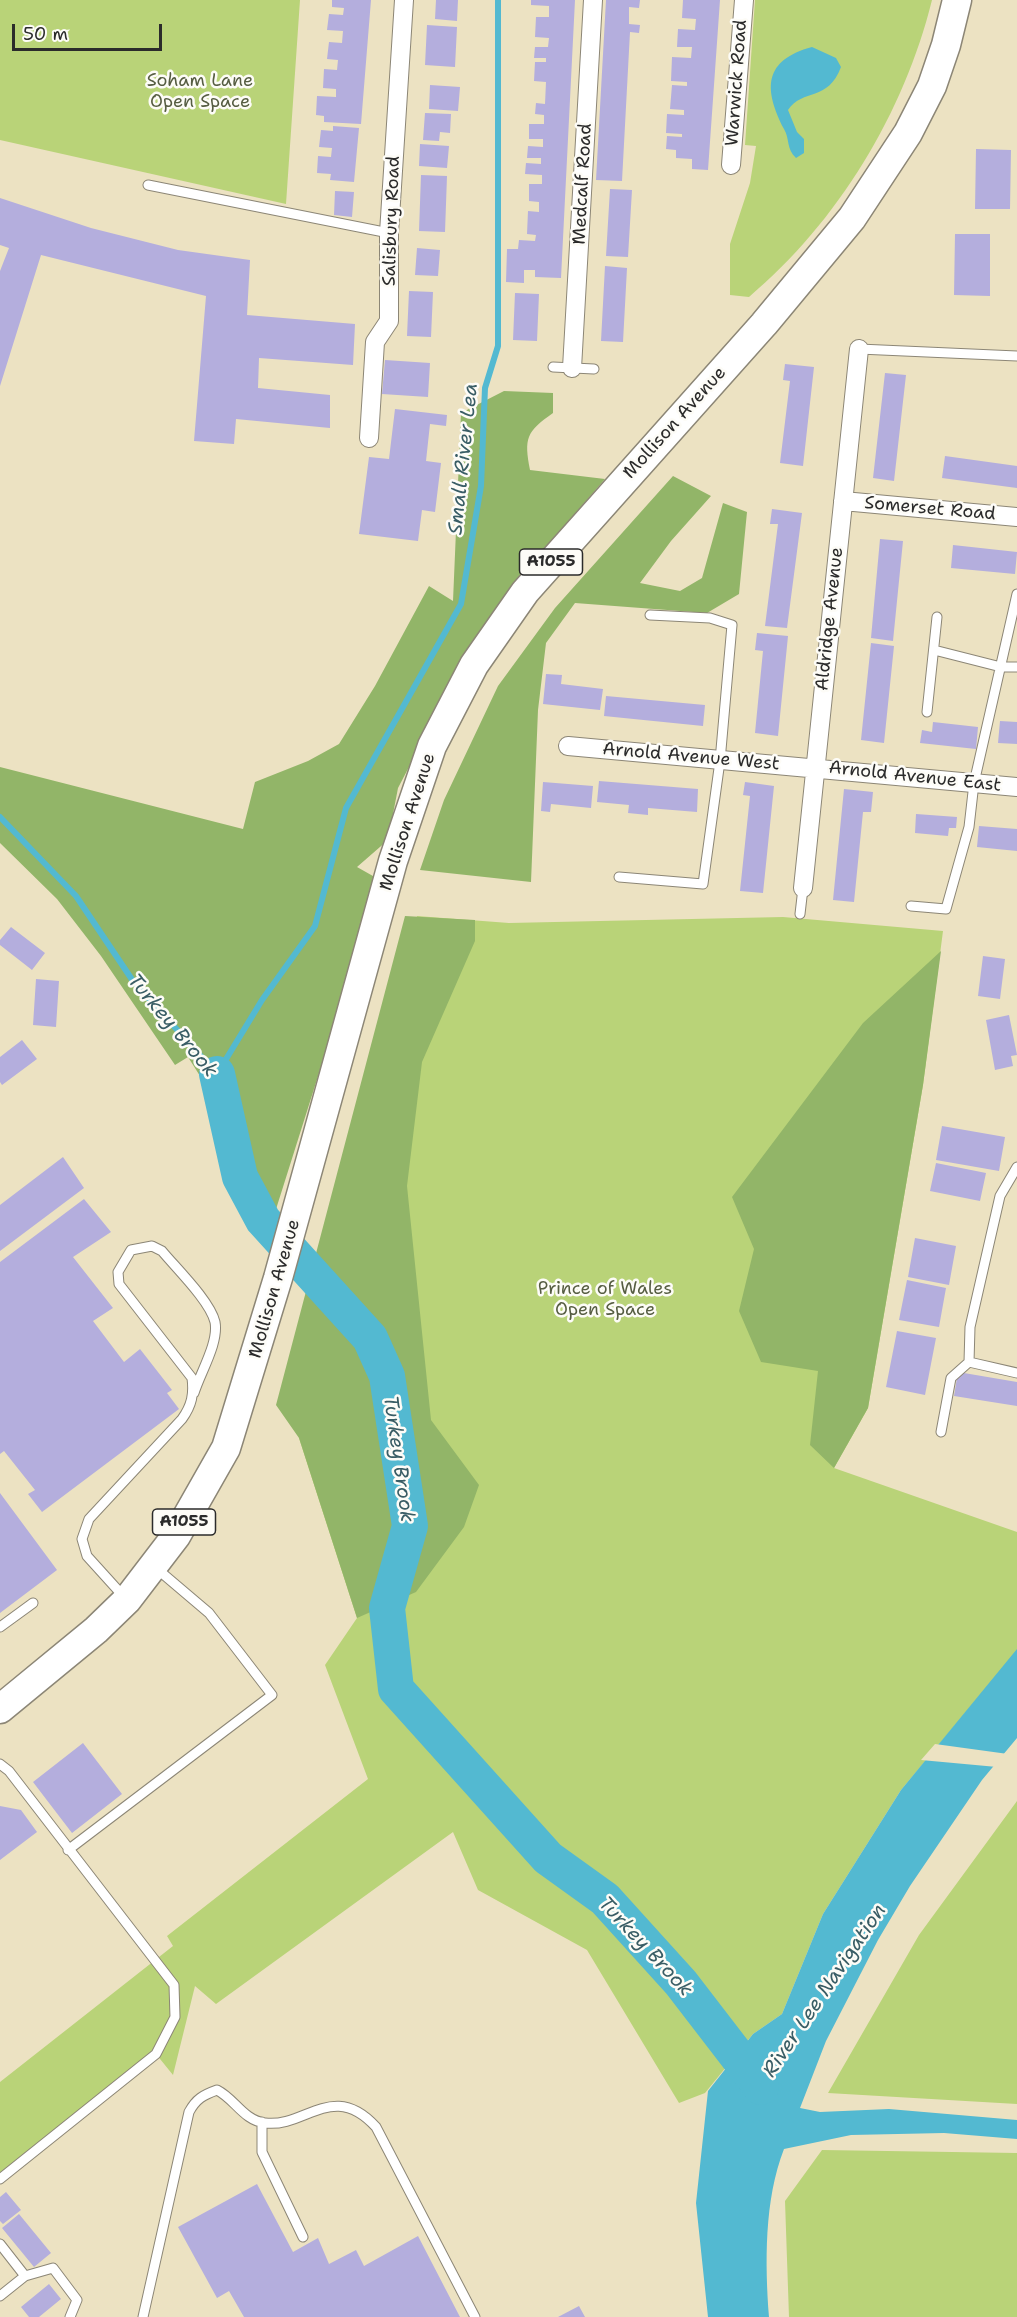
<!DOCTYPE html>
<html>
<head>
<meta charset="utf-8">
<style>
	body { margin:0 }
	#map { position:relative; width:1017px; height:2317px; overflow:hidden; background:#ece2c2; font-family:"Shantell Sans",sans-serif }
	canvas { display:block }
	.scale { position:absolute; left:12px; top:24px; width:150px; height:27px; box-sizing:border-box; border:3px solid #2b2b2b; border-top:0; padding-left:8px; font-size:18px; line-height:21px; white-space:nowrap; color:#2b2b2b; -webkit-text-stroke:4px #fdfcf7; paint-order:stroke }
</style>
</head>
<body>
<div id="map">
<canvas width="1017" height="2317"></canvas>
<div class="scale">50 m</div>
</div>
<script>
const c = document.querySelector('canvas').getContext('2d');
c.lineJoin = 'round';
function fillPath(path, color) { c.fillStyle = color; c.fill(path, 'evenodd'); }
function stroke(path, color, width, dash) { c.strokeStyle = color; c.lineWidth = width; c.lineCap = dash ? 'butt' : 'round'; c.setLineDash(dash || []); c.stroke(path); }
function drawText(font, color, halo, rows, align = 'center') {
  c.font = font + ' "Shantell Sans",sans-serif'; c.lineWidth = 5; c.setLineDash([]); c.textBaseline = 'middle'; c.strokeStyle = halo; c.fillStyle = color; for (const [text, x, y, turn = 0] of rows) {
    c.save(); c.translate(x, y); c.rotate((+turn || 0) * Math.PI / 180); c.textAlign = isNaN(turn) ? turn : align; if (halo) c.strokeText(text, 0, 0); c.fillText(text, 0, 0); c.restore();
  }
}
const green = new Path2D(`
	M0 0H300L286 204 0 140Z
	M755 0H932C904 113 838 222 749 297L730 295V244L750 183 756 146 745 145Z
	M417 916 509 923 783 917 943 931 923 1085 868 1408 834 1468 1017 1532V1651L901 1790 823 1914 782 2014 753 2034 705 2093 679 2103 587 1950 478 1890 453 1832 216 2004 195 1986 173 2075 156 2054 0 2176V2082L173 1946 167 1936 368 1779 325 1665 357 1618 299 1438Z
	M1017 1801V2104L828 2093 919 1935Z
	M822 2150 1017 2153V2317H789L785 2201Z`);
const forest = new Path2D(`
	M504 391 553 393V413C526 432 524 438 530 470L605 479 560 531 489 626 453 683 398 788 388 840 357 867 380 880 265 1244 247 1219 231 1179 212 1095 188 1057 175 1065 101 956 57 899 0 843V767L243 829 255 782 308 761 339 744 375 686 429 586 453 601 461 413Z
	M673 476 711 496 671 541 640 583 680 591 702 578 723 503 747 512 739 594 707 613 575 603 546 643 538 710 531 882 420 870 444 800 498 686 555 608Z
	M405 916 475 920V941L422 1062 407 1186 431 1420 479 1485 464 1527 416 1592 357 1618 299 1438 276 1405Z
	M941 951 923 1085 868 1408 834 1468 810 1445 818 1371 761 1362 739 1311 754 1249 732 1197 863 1023Z`);
const water = new Path2D(`
	M812 47 836 58 841 67C828 102 803 88 788 110L797 132 804 139V153L796 158C786 149 790 139 784 129 763 88 764 60 812 47Z
	M1017 1649V1738L982 1780 910 1886 878 1940 826 2041 800 2108 820 2112 889 2109 1017 2120V2139L944 2133 851 2135 784 2149C764 2200 765 2264 769 2317H708L696 2203 708 2091 753 2034 782 2014 823 1914 901 1790Z`);
const pier = new Path2D(`
	M935 1744 1008 1754 997 1767 921 1760Z`);
const stream = new Path2D(`
	M0 817 76 896 133 981 217 1074 262 1000 315 926 346 808 461 604 481 486 485 388 498 346V0`);
const river = new Path2D(`
	M217 1074 240 1177 263 1220 370 1338 387 1376 410 1526 387 1608 396 1689 548 1858 605 1899 681 1983 761 2087`);
const building = new Path2D(`
	M332 0H371L361 124 324 122V116L316 115 317 96 336 97V89L323 88 324 69 337 70 338 60 327 59 329 42 342 43 343 31 327 30 329 14 343 15 344 8 332 7Z
	M436 0H458L457 21 435 19Z
	M531 0H575L561 278 535 277V270H524V283L506 282 507 249H518L519 240 535 241 536 235 527 234 528 211 539 212V202L529 201V184H542V175L525 174 526 163 541 164V158H527L528 146 543 147V139H529V124H544V115L535 114 536 103 545 104 546 82 534 81 535 62H546V58H534L535 47H548L549 38 535 37 536 17H549V6L531 5Z
	M606 0H640L639 8 629 7V24L640 25 639 33 630 32 622 181 596 180Z
	M683 0H720L708 170 692 169V159L676 158V150L666 149 667 136 682 137V134L666 133 667 114 684 115V110L670 109 672 85 687 86V82L671 81 672 57 691 58 692 47H677L678 29 695 30 696 19 682 18Z
	M427 25 457 27 455 67 425 65Z
	M430 85 460 87 458 111 429 109Z
	M425 113 451 114 450 133 440 132 439 141 423 140Z
	M333 126 359 128 354 182 330 180 331 174 317 173 318 156 331 157 332 148 319 147 321 130 333 131Z
	M420 144 449 146 447 168 419 166Z
	M976 149 1011 150 1010 209H975Z
	M421 175 447 176 445 232 419 231Z
	M610 189 632 190 628 257 606 256Z
	M335 191 354 192 352 217 334 215Z
	M0 198 91 228 178 250 250 260 247 315 355 324 353 365 259 358 258 388 330 395V428L236 419 234 444 194 441 206 296 41 255 0 386V271L9 248 0 245Z
	M955 234H990V296L954 295Z
	M417 248 440 250 438 276 415 275Z
	M605 266 627 268 623 342 601 341Z
	M409 291 433 292 431 337 407 336Z
	M515 293 539 294 537 341 513 340Z
	M385 360 430 363 428 397 382 394Z
	M785 364 814 367 803 466 780 463 790 381 783 380Z
	M885 373 906 375 894 481 873 478Z
	M395 409 447 415 446 426 430 424 426 461 441 463 435 512 422 510 418 541 359 534 369 457 389 459Z
	M945 456 1017 466V488L942 478Z
	M772 509 802 513 787 628 765 626 778 524H770Z
	M880 539 903 541 893 641 871 638Z
	M953 545 1017 552 1015 574 951 568Z
	M757 633 788 636 778 736 755 733 763 651 755 650Z
	M871 643 894 646 884 743 861 740Z
	M546 674 562 675 561 684 603 689 600 710 543 704Z
	M606 696 705 705 703 726 604 716Z
	M1000 721 1017 722V744L998 743Z
	M933 722 978 727 976 749 920 743 922 730 932 732Z
	M599 781 698 789 697 812 648 808V815L628 813 629 805 597 802Z
	M543 782 593 786 591 808 551 804 550 812 541 811Z
	M745 782 774 786 763 893 740 891 750 796 743 795Z
	M844 789 873 792 871 812H863L854 902 833 900Z
	M916 814 957 817 956 828H949L948 836 915 833Z
	M979 826 1017 829V851L977 847Z
	M11 927 45 953 32 970 0 945V940Z
	M983 956 1005 959 1000 999 978 996Z
	M36 979 59 981 56 1027 33 1025Z
	M1009 1015 1017 1055 1011 1056 1013 1066 995 1070 986 1020Z
	M22 1040 37 1059 2 1085 0 1082V1057Z
	M942 1126 1005 1137 999 1171 936 1160Z
	M63 1157 84 1188 0 1251V1205Z
	M936 1163 986 1173 980 1201 930 1191Z
	M84 1199 111 1232 73 1257 113 1308 93 1321 124 1362 140 1349 172 1390 167 1393 179 1409 42 1512 28 1494 35 1490 4 1451 0 1454V1262Z
	M915 1238 956 1246 949 1285 908 1277Z
	M907 1280 946 1288 939 1327 899 1320Z
	M897 1331 936 1338 925 1395 886 1387Z
	M958 1372 1017 1382V1406L954 1396Z
	M0 1493 57 1570 0 1613Z
	M83 1743 122 1794 72 1833 33 1782Z
	M0 1806 21 1810 37 1832 0 1860Z
	M257 2184 293 2252 318 2238 329 2264 356 2250 364 2266 418 2236 460 2317H244L229 2291 217 2298 178 2227Z
	M6 2192 21 2210 3 2224 0 2221V2197Z
	M19 2214 51 2253 34 2267 2 2228Z
	M49 2284 61 2299 39 2317H29L21 2307Z
	M579 2306 585 2317H558Z`);
const lane = new Path2D(`
	M148 185 389 233
	M859 349 1017 356
	M553 367 594 369
	M934 650 1001 667H1017
	M927 712 937 617
	M619 877 703 884 720 761 732 625 710 618 650 615
	M911 906 946 909 969 827 974 783 1017 594
	M800 914 803 888
	M1017 1167 1000 1196 970 1327 969 1362 1017 1373
	M941 1432 951 1378 969 1362
	M125 1598 87 1556 82 1539 89 1519 182 1419C192 1405 194 1394 192 1378L119 1284 118 1272 131 1250 152 1246 162 1251C176 1268 210 1301 215 1322 219 1343 200 1373 194 1393
	M0 1627 33 1603
	M0 1764 9 1771 174 1985 175 2017 156 2054 0 2179
	M68 1850 272 1695 209 1613 156 1568
	M262 2122V2152L303 2237
	M0 2244 25 2276
	M0 2296 25 2276 53 2268 77 2300 70 2317
	M143 2317 189 2112C196 2099 203 2095 217 2090 235 2099 243 2120 265 2123 306 2128 333 2080 376 2127L475 2317`);
const street = new Path2D(`
	M731 165 744 0
	M572 368 593 0
	M369 438 375 342 389 321V233L404 0
	M843 501 1017 517
	M568 746 1017 787
	M803 888 859 349`);
const primary = new Path2D(`
	M0 1709 96 1630 127 1600 176 1536 226 1448 278 1278 393 861 432 746 474 665 525 592 764 324 852 218 908 133 932 86 946 45 957 0`);
const shields = [
	[551,562,63],
	[184,1522,63]
];
const shieldNames = [
	["A1055",551,562],
	["A1055",184,1522]
];
const parkNames = [
	["Soham Lane",200,81],
	["Open Space",200,102],
	["Prince of Wales",605,1289],
	["Open Space",605,1310]
];
const streetNames = [
	["Warwick Road",737,83,-86],
	["Medcalf Road",583,184,-87],
	["Salisbury Road",392,221,-88],
	["Mollison Avenue",675,423,-48],
	["Somerset Road",930,509,5],
	["Aldridge Avenue",830,619,-84],
	["Arnold Avenue West",691,757,5],
	["Arnold Avenue East",915,777,6],
	["Mollison Avenue",408,822,-72],
	["Mollison Avenue",275,1289,-74]
];
const waterNames = [
	["Small River Lea",464,459,-84],
	["Turkey Brook",172,1026,50],
	["Turkey Brook",398,1459,82],
	["Turkey Brook",645,1947,47],
	["River Lee Navigation",825,1991,-56]
];
fillPath(green, '#b9d378');
fillPath(forest, '#92b568');
fillPath(water, '#53b9d1');
fillPath(pier, '#ece2c2');
stroke(stream, '#53b9d1', 6);
stroke(river, '#53b9d1', 36);
fillPath(building, '#b4aedd');
stroke(lane, '#8c8676', 11);
stroke(street, '#8c8676', 20);
stroke(primary, '#8c8676', 31);
stroke(lane, '#fff', 9);
stroke(street, '#fff', 18);
stroke(primary, '#fff', 28);
for (const [x, y, w] of shields) { const box = new Path2D(); box.roundRect(x - w / 2, y - 13, w, 26, 4.5); c.fillStyle = '#fdfcf7'; c.fill(box); stroke(box, '#2b2b2b', 1.5); }
drawText('bold 16px', '#2b2b2b', null, shieldNames);
drawText('18px', '#565d42', '#fdfcf7', parkNames);
drawText('18px', '#2b2b2b', '#fdfcf7', streetNames);
drawText('italic 20px', '#395d65', '#fdfcf7', waterNames);
</script>
</body>
</html>
